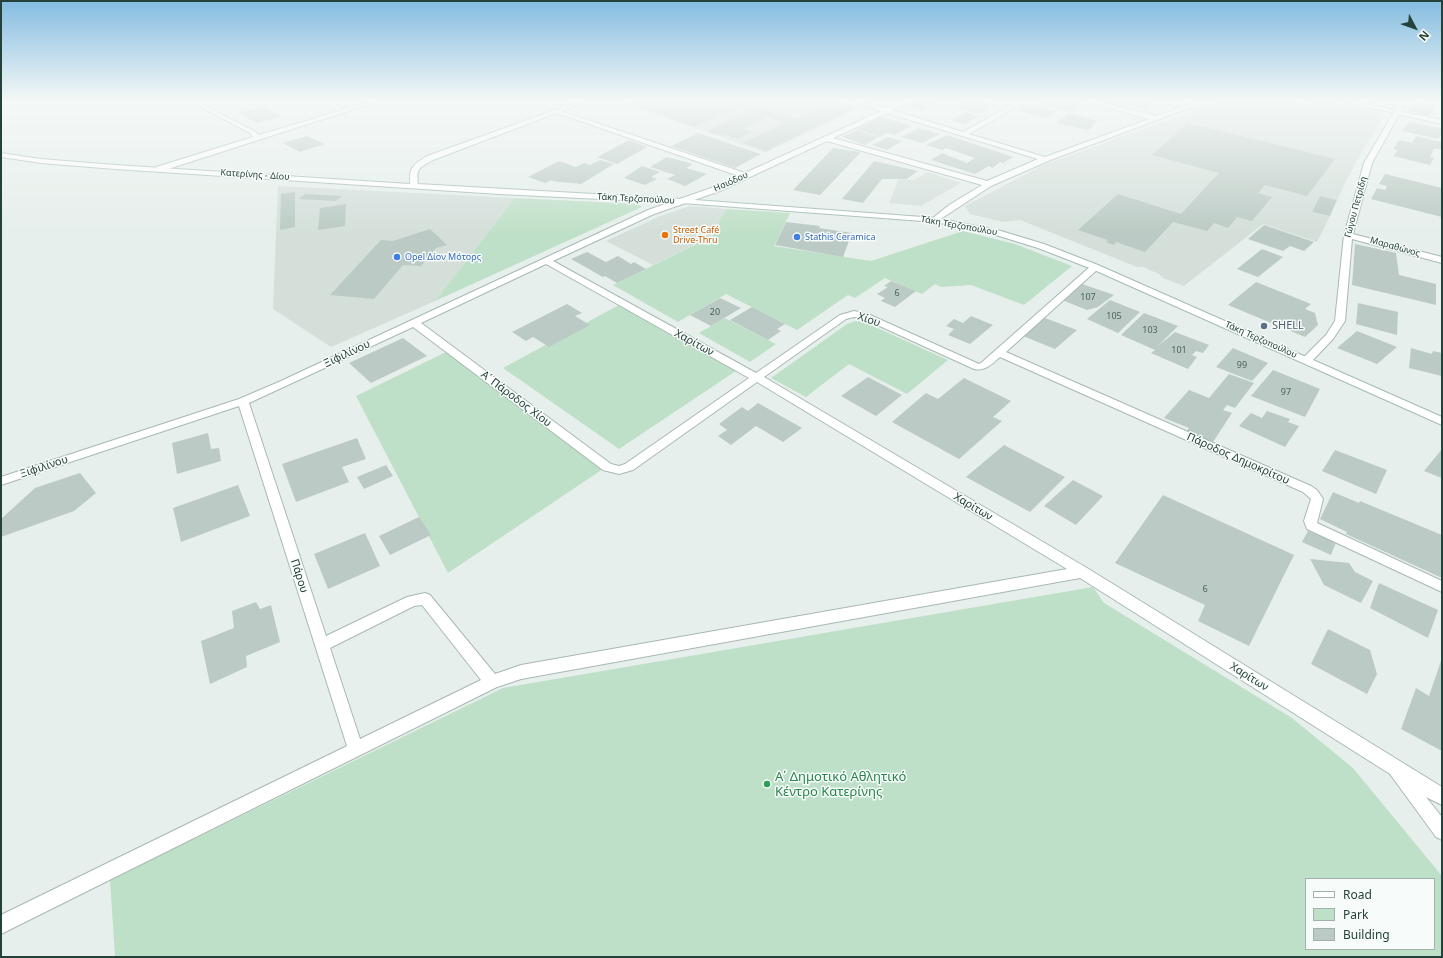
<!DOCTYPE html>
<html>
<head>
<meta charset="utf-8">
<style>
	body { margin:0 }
	#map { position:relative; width:1443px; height:958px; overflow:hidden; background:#e6efeb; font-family:"Noto Sans",sans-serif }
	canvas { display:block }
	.frame { position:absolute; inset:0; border:2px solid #24423a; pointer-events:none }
	.legend { position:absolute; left:1305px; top:878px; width:130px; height:72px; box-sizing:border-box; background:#f7fbf9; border:1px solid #a3b1ad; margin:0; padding:5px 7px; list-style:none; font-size:12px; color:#24423a }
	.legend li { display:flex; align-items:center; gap:8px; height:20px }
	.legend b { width:20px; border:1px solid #a3b1ad }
	.north { position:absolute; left:1395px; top:8px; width:40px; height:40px; -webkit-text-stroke:3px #f7fbf9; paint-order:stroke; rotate:131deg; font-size:11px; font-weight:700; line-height:16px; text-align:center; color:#24423a }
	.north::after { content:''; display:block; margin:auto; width:14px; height:18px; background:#24423a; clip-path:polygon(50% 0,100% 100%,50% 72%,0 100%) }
</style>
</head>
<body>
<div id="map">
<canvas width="1443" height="958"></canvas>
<div class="frame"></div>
<ul class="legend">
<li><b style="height:5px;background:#fff"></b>Road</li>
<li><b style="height:11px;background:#bfe0c8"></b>Park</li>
<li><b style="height:11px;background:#bbcac4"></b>Building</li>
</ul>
<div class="north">N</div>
</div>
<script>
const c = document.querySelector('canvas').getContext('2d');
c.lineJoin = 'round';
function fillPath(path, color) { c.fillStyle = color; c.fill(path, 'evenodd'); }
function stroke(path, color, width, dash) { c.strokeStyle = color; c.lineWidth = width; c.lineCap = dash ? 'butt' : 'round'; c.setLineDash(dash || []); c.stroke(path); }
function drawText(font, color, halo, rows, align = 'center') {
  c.font = font + ' "Noto Sans",sans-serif'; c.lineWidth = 3; c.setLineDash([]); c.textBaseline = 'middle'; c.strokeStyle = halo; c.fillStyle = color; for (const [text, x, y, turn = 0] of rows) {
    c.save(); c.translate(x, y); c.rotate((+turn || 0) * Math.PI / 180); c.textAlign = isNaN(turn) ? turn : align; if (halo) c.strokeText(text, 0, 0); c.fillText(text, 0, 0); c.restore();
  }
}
const built = new Path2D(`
	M634 100H833L860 108 765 153 625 103Z
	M1224 100H1294L1293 101 1309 105 1312 102H1331L1377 112 1384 116 1357 160 1337 200 1320 196 1312 212 1330 216 1317 242 1263 224 1184 286 1163 278 1159 274 1143 267H1137L1020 220 1003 222 970 214 965 206 1043 165Z
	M927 172 961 183 921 206 889 203 899 179 914 180Z
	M278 186 515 198 435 301 331 347 273 309Z
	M690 206 726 209 711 237 653 265 606 241 658 217Z`);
const green = new Path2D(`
	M515 198 637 204 642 207 435 301Z
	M726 209 790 213 774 246 871 261 963 231 1015 244 1072 266 1024 305 971 285 941 287 935 284 922 294 885 278 855 298 848 295 797 330 726 294 678 322 613 285 711 237Z
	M619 305 736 371 619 449 503 368Z
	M725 318 776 344 750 362 699 333Z
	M855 321 864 322 948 360 907 394 849 364 806 397 771 378 847 324Z
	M446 352 603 469 448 573 356 396Z
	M1093 587 1104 603 1292 718 1353 768 1442 876V957H115L110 880 503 688ZM1306 879H1434V949H1306Z`);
const building = new Path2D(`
	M643 100H736L796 119 833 101 855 108 766 151 742 143 785 123 768 117 742 129 752 132 738 139 726 135 722 136 706 131 750 112 738 108 694 127 631 104Z
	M919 100H924L936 103 922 110 907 106Z
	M932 100H955L947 104Z
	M965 100H978L992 104 982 109 988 110 980 114 958 108 962 105 957 104Z
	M1038 100H1065L1083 104 1072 112 1042 105 1043 104 1035 102Z
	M1095 100H1126L1133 102 1138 100 1155 104 1145 110 1128 105 1123 108Z
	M1359 100H1378L1375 104Z
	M1426 100H1442V104Z
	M1414 102 1436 107 1429 116 1407 111Z
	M1028 103 1057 111 1046 118 1015 110Z
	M262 106 282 116 257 123 239 113Z
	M966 112 979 116 964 124 950 120Z
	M1069 113 1098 121 1092 125 1094 126 1088 130 1055 123Z
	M882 117 912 126 894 135 887 133 880 137 856 129Z
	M1409 122 1442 129V134L1438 139 1402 131Z
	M1188 123 1335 159 1307 196 1265 185 1258 193 1272 197 1252 221 1237 217 1228 228 1214 223 1207 231 1173 222 1145 252 1116 242 1114 245 1106 242 1108 240 1078 230 1118 194 1181 214 1219 173 1152 155Z
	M919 128 940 134 922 143 901 137Z
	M857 130 878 137 865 145 842 137Z
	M698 133 761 154 735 168 671 146Z
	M947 135 1013 157 1003 163 1000 162 992 168 989 166 975 174 931 160 942 153 967 163 975 158 946 148 942 150 926 145Z
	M307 136 325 144 300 152 283 143Z
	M1416 136 1442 142V150L1434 148 1430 157 1434 158 1430 165 1393 156 1398 150 1393 149 1399 140 1412 143Z
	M888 137 902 141 887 150 872 145Z
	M629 140 647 147 617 164 597 157Z
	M833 148 861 152 820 195 793 190Z
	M667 157 693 164 686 168 707 174 685 186 667 179 675 175 650 167Z
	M600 160 614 164 581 184 551 181 556 178 545 183 528 177 559 161 576 167 584 163 590 165Z
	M874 161 918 171 907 179H882L863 203 842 199Z
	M642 166 660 172 651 177 657 179 645 185 624 178Z
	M1385 174 1442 188V217L1371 199 1377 188 1385 190 1387 186 1379 184Z
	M295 192V227L280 230 281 194Z
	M305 194 342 196 336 201 299 199Z
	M1320 196 1337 200 1330 216 1312 212Z
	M346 204 345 226 318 230 320 208Z
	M786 222 820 226 819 228 852 233 843 257 775 245Z
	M1264 225 1314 242 1304 251 1290 246 1283 251 1248 239Z
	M430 229 447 245 436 248 421 266 403 265 374 299 330 295 381 240 393 241Z
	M1355 244 1396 253 1399 275 1436 284V305L1352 285Z
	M1262 249 1283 257 1258 277 1237 269Z
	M587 252 606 262 618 256 631 264 634 262 646 269 617 283 605 276 603 277 571 259Z
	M891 281 916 291 895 307 881 301 885 298 877 294 888 287 884 286Z
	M1256 282 1311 304 1305 309 1315 313 1318 325 1305 337 1228 305Z
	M1082 284 1114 295 1098 307 1087 310 1062 300Z
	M720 298 741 308 711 326 690 315Z
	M1110 300 1140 312 1118 333 1087 319Z
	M1358 303 1398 312 1397 335 1356 324Z
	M567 304 582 313 575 316 590 325 549 347 533 337 526 341 512 332Z
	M752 307 785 324 777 329 781 331 768 340 730 320Z
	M1144 313 1178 326 1157 347 1175 332 1209 345 1203 353 1196 351 1192 355 1197 357 1188 369 1151 353 1155 350 1121 335Z
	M971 316 993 325 970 344 948 335 954 329 946 326 954 319 963 323Z
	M1045 318 1077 330 1055 349 1023 336Z
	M1357 331 1397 347 1377 364 1337 348Z
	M403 338 427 356 371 383 349 363Z
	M1233 348 1268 363 1252 381 1216 367Z
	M1411 348 1432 354 1433 351 1442 353V376L1409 368Z
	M1273 370 1320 389 1305 417 1251 396Z
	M1229 374 1254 383 1235 408 1227 405 1223 410 1232 413 1213 442 1187 431 1189 428 1164 418 1189 390 1209 398Z
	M868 377 902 395 876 416 841 396Z
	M964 378 1011 401 993 417 1002 421 959 459 892 422 926 393 938 399Z
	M758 403 802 428 783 442 756 426 731 445 718 436 727 430 719 424 742 407 748 411Z
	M1267 411 1290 419 1288 422 1299 426 1285 447 1239 426 1251 413 1262 418Z
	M208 433 211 449 219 448 221 461 177 474 172 443Z
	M357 438 366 459 342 467 349 482 296 502 282 464Z
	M1004 445 1065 477 1030 512 966 477Z
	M1442 449V478L1424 471Z
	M1335 450 1387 470 1376 494 1322 471Z
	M386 465 393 476 364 489 357 477Z
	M80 473 96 493 74 511 1 537V519L35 488Z
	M1073 480 1103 496 1076 525 1044 506Z
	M238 485 250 516 181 542 173 508Z
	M1333 492 1359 503 1360 501 1442 535V578L1346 534 1347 532 1320 519Z
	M1163 495 1294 555 1249 646 1198 621 1205 605 1115 563Z
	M419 517 431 535 390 555 379 536Z
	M1308 531 1336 542 1331 555 1302 542Z
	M365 533 380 566 328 589 314 554Z
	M1310 559 1349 563 1355 572 1373 581 1361 603 1324 585Z
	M1379 583 1438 610 1428 638 1370 608Z
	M256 602 260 609 271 605 280 642 246 656 247 667 210 684 201 641 234 628 232 611Z
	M1328 629 1370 650 1377 674 1367 694 1311 664Z
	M1442 658V751L1401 729 1416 688 1429 696Z`);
const street = new Path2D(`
	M187 100H194L254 131 259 135 375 100H383L162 171H156V167L253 137 250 133Z
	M849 100H857L886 108 905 100H912L892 110 963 132 1010 106 994 101 993 100H1002L1015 103 1021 100H1028L969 134 1045 157 1149 119 1084 101 1083 100H1092L1156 116 1202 100H1210L1048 161 991 186 936 222 932 220 933 218 949 205 982 185 827 141 720 191 654 214 553 261 756 373 840 315 854 311 868 314 979 364 981 363 1092 265H1098L1099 267 1098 269 1006 352 1311 486 1317 490 1323 499 1317 523 1442 581V592L1307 529 1304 521 1311 499 1303 492 1000 357C993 363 985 372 974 369L862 318 854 317 846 319 764 377 1087 568 1442 787V805L1426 797 1442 817V840L1436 837 1390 774 1080 578 521 679 497 687 1 934V915L347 746 239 406 1 485V477L239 399 281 381 648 210 714 187 739 176 554 112V110H558L745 173 881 111ZM887 113 1038 159 987 181 833 138ZM546 264 749 378 625 464 619 466 611 464 421 323ZM413 327 603 470 619 474 633 470 757 382 1067 569 521 665 495 674 430 595 425 593 407 597 326 636 249 403ZM422 605 481 680 360 739 330 648 414 606Z
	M1401 100H1407L1372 163 1353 234 1442 257V263L1352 239 1345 321 1333 339 1311 362H1303L1302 360 1303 358 1326 335 1335 321 1344 235 1364 163Z`);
const secondary = new Path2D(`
	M583 100H591L433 160C419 168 416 168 418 184L682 199 936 218 1001 231 1044 244 1098 265 1442 417V425L1092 269 1038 248 996 235 936 222 682 203 499 194 115 169 41 163 1 157V153L41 159 115 165 410 184C409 167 413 165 427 156Z
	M1336 100H1346L1442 120V124Z`);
const markers = [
	[665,235,4,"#e8710a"],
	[797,237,4,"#3f7fe0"],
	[397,257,4,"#3f7fe0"],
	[1264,326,4,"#5c6f8a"],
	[767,784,4,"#2e9e5b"]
];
const farStreetnames = [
	["Κατερίνης - Δίου",255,175,4],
	["Ησιόδου",731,182,-24],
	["Τάκη Τερζοπούλου",636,199,3],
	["Γώγου Πετρίδη",1356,207,-75],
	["Τάκη Τερζοπούλου",959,226,10],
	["Μαραθώνος",1395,247,16],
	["Τάκη Τερζοπούλου",1261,340,24]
];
const farFoodnames = [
	["Street Café",673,230],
	["Drive-Thru",673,240]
];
const farShopnames = [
	["Stathis Ceramica",805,237],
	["Opel Δίον Μότορς",405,257]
];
const numberNames = [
	["6",897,293],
	["107",1088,297],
	["20",715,312],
	["105",1114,316],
	["103",1150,330],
	["101",1179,350],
	["99",1242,365],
	["97",1286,392],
	["6",1205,589]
];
const streetNames = [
	["Χίου",869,320,19],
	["Χαρίτων",694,343,29],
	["Ξιφιλίνου",347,354,-25],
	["Α΄ Πάροδος Χίου",516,399,37],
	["Πάροδος Δημοκρίτου",1238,459,24],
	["Ξιφιλίνου",44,467,-18],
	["Χαρίτων",973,507,31],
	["Πάρου",299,576,72],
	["Χαρίτων",1249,677,32]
];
const serviceNames = [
	["SHELL",1272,326]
];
const nearLeisurenames = [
	["Α΄ Δημοτικό Αθλητικό",775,777],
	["Κέντρο Κατερίνης",775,792]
];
fillPath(built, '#d4dfda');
fillPath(green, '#bfe0c8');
fillPath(building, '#bbcac4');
stroke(street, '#a8b8b2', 2);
stroke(secondary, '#a4bbb3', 2);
fillPath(street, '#fff');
fillPath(secondary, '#fff');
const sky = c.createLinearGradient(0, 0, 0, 234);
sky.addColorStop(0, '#84bce0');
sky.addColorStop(0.43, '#f4f8f6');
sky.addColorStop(1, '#f4f8f600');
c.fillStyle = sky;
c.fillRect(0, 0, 1443, 234);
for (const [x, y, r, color] of markers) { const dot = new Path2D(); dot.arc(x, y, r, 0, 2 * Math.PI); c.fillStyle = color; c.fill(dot); stroke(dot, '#f7fbf9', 1.5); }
drawText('9px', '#24423a', '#f7fbf9', farStreetnames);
drawText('9px', '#c56008', '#f7fbf9', farFoodnames, 'left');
drawText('9px', '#366cbe', '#f7fbf9', farShopnames, 'left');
drawText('9px', '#4a645c', null, numberNames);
drawText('11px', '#24423a', '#f7fbf9', streetNames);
drawText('11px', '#4e5e75', '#f7fbf9', serviceNames, 'left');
drawText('13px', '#27864d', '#f7fbf9', nearLeisurenames, 'left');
</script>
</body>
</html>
